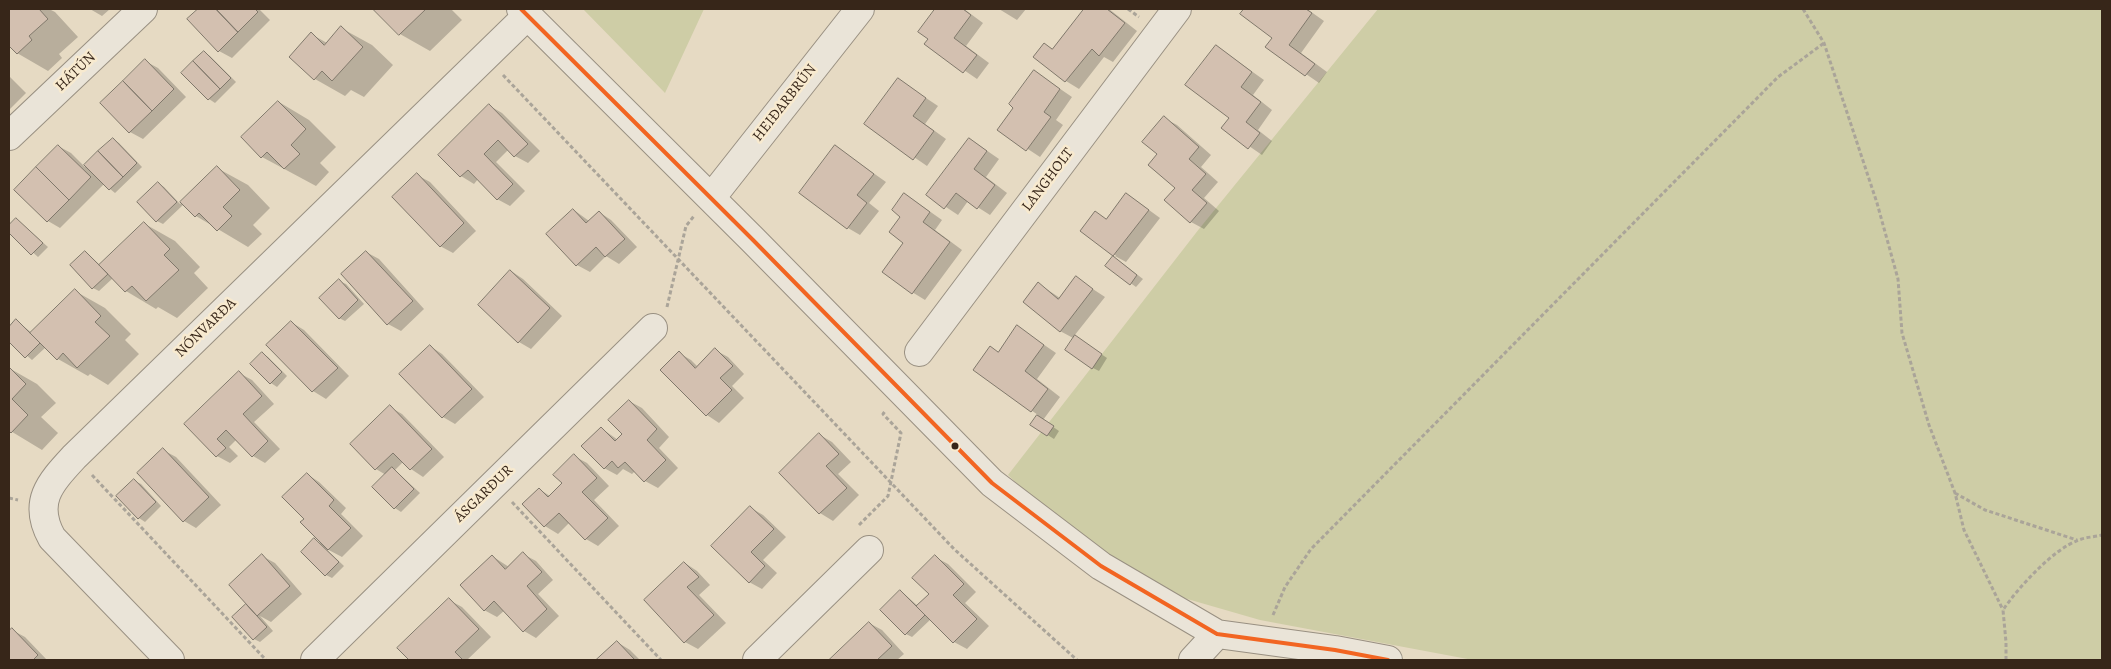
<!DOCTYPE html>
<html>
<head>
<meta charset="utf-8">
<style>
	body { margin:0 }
	#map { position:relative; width:2111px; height:669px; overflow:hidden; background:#e6dac3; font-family:Alegreya,serif }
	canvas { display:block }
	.frame { position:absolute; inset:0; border:10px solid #372619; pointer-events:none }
</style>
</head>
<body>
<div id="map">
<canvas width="2111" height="669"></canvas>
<div class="frame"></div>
</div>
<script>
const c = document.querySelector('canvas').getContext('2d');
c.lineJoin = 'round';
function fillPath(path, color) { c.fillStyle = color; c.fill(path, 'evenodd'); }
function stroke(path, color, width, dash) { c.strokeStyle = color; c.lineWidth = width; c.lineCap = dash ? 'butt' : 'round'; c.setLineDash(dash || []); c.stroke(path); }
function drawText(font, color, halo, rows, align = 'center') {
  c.font = font + ' Alegreya,serif'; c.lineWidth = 5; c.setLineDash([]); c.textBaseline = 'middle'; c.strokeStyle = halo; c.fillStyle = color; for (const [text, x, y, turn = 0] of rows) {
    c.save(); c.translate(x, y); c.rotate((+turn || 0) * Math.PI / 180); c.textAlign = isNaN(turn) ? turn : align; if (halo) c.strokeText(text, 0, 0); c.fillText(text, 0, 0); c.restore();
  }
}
const green = new Path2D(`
	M583 9H704L665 93Z
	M1378 9H2102V660H1473L1260 620 1170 594 1076 541 1008 475 1199 229Z`);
const shadow = new Path2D(`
	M9 9H49L55 12 78 37 59 54 62 58 48 71 17 53 9 44Z
	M90 9H110L102 16Z
	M200 9H259L270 20 232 58 219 51 189 19Z
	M375 9H451L462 20 430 51 400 34Z
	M937 9H964L983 23 966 46 989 63 977 79 926 44 930 39 920 31Z
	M999 9H1026L1017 20Z
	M1085 9H1109L1137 31 1113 62 1104 57 1079 89 1066 81 1035 57 1045 45 1053 49Z
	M1245 9H1307L1324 21 1301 53 1327 72 1319 83 1267 47 1274 37 1242 14Z
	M341 28 372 45 393 65 364 97 351 90 345 96 315 79 311 34 327 43Z
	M1216 46 1264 80 1253 95 1272 110 1258 130 1272 141 1262 155 1223 128 1231 117Z
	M204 52 210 56 236 82 215 103 209 99Z
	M145 61 158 68 186 97 143 139 130 132Z
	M1034 71 1072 97 1056 120 1063 125 1040 157 999 130 1015 107Z
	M9 76 26 93 9 110Z
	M899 80 938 106 925 124 946 139 927 166 866 124Z
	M279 102 309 120 336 147 320 163 329 172 316 186 262 157Z
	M490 106 502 113 540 151 528 163 515 156 509 149 496 162 525 191 510 206 497 199 478 179 474 184 461 176 440 155Z
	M1164 118 1177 125 1211 155 1201 167 1218 182 1204 198 1219 211 1204 229 1191 222 1166 200 1177 187Z
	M113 139 119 143 142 167 115 193 104 184 60 228 48 221 58 146 71 153 85 167Z
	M970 139 999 159 986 177 1007 193 990 215 968 201 958 215 928 195Z
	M835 146 886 182 869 203 879 211 860 235 848 228Z
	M217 168 248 185 270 208 253 225 262 234 248 247 196 216 184 204 163 224 157 221 158 183 164 187 180 204Z
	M417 175 430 182 476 231 453 253 440 246Z
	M905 194 942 220 935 230 962 250 925 300 912 292 902 217Z
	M1127 194 1160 218 1126 262 1115 256 1114 257 1143 279 1136 287 1107 266 1116 255H1113L1096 213 1107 220Z
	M574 210 589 221 599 212 611 220 637 247 619 264 606 256 590 272 577 265Z
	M16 219 48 247 38 257 9 231V227Z
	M145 224 175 241 200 267 194 273 208 288 177 318 158 307 156 309 126 291 113 278 99 291 93 288 86 252 101 266Z
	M366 252 379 259 424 309 401 331 388 324Z
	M511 271 523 279 562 316 531 349 519 342Z
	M1076 278 1105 297 1074 336 1107 358 1099 371 1093 368 1075 339 1060 331 1039 284 1060 298Z
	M339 281 346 284 364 304 345 321 339 318Z
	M75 291 105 308 131 334 125 340 139 354 108 385 90 374 88 376 58 359 46 347 32 360 9 340V328L17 321 32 333Z
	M291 322 304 330 349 376 326 399 313 391 268 345Z
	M1018 327 1056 353 1037 379 1060 397 1043 420 1059 431 1054 439 1032 425 1038 415 975 370 999 353Z
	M430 346 442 354 484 397 455 424 443 417Z
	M715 350 728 357 744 374 732 386 744 398 719 423 707 415 679 353 691 360 698 367Z
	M262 353 268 357 287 376 277 387 271 383 251 364Z
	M9 368 37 384 56 403 41 417 58 433 42 450 9 430Z
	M239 373 252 380 274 404 254 422 280 449 265 463 253 456 237 439 229 447 238 456 230 463 217 456 186 424Z
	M629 401 642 408 669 437 659 448 678 468 658 488 645 481 635 471 632 474 623 469 617 475 604 468 601 428 618 440 624 434Z
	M390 407 402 414 444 457 423 477 411 469 403 462 395 470 420 493 401 512 395 508 386 475 376 469Z
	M820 435 832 442 851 462 838 474 859 495 833 521 820 513 781 473Z
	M163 450 176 457 221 505 196 528 184 521Z
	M574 456 587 463 609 486 594 500 619 526 598 546 586 539 570 522 558 534 545 526 524 504 539 489 550 496 564 483Z
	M307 474 319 482 346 508 341 514 363 536 342 557 325 548 344 566 332 578 326 575 314 540 324 545 306 519Z
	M135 481 141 484 161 506 145 522 139 518Z
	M751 508 763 515 786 537 763 560 777 573 762 589 749 582Z
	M523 554 536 561 553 580 538 594 559 616 536 638 524 631 505 610 497 617 484 610 492 556 509 567Z
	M262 556 275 563 302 594 271 622 260 616 273 631 260 642 254 639 247 606 252 609Z
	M935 557 948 564 976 592 965 603 989 626 967 649 954 642 931 619 912 637 906 634 901 591 918 606 931 594Z
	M685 563 697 571 710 585 699 595 726 623 698 649 685 642Z
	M449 600 462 607 491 637 467 660H411L399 648Z
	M869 623 882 630 904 654 897 660H831Z
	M12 630 25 637 47 660H9V633Z
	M617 642 630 650 640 660H598Z`);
const building = new Path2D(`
	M9 9H39L48 19 29 36 32 40 17 54 9 46Z
	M198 9H216L238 32 218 52 187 19Z
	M216 9H255L258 12 238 32Z
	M373 9H426L399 35Z
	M935 9H963L971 15 954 38 977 55 963 73 924 44 928 39 918 32Z
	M1084 9H1107L1125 23 1099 56 1092 49 1065 82 1033 57 1044 43 1052 49Z
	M1244 9H1306L1312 13 1289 45 1315 64 1305 76 1265 47 1272 38 1240 14Z
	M341 26 363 47 332 81 322 71 314 80 289 57 311 32 324 45Z
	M1216 45 1252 72 1241 87 1261 102 1246 122 1260 133 1248 149 1221 128 1229 118 1185 85Z
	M204 51 231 78 220 89 193 61Z
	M145 59 174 89 152 111 123 81Z
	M193 61 220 89 208 100 181 73Z
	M1034 70 1060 89 1044 112 1051 117 1026 151 997 130 1013 108 1009 104Z
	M898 78 926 98 913 116 934 131 913 160 864 124Z
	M123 81 152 111 129 133 100 103Z
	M278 101 306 129 291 145 300 154 284 169 267 152 261 158 241 137Z
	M489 104 528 144 514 157 498 140 484 154 513 184 497 200 468 170 460 177 438 155Z
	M1164 116 1199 147 1189 159 1206 174 1192 190 1207 203 1190 223 1164 200 1175 188 1148 165 1157 154 1142 142Z
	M113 138 137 163 123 177 98 151Z
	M969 138 987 151 974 169 995 185 977 209 956 193 944 209 926 195Z
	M58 145 91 177 69 200 36 167Z
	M835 145 874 174 857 195 867 203 847 229 799 193Z
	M98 151 123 177 109 190 84 165Z
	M217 166 240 190 223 207 232 216 217 231 199 213 195 217 180 202Z
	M36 167 69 200 47 222 14 190Z
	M417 173 464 223 440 247 392 197Z
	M158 182 177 202 156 222 137 202Z
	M904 193 930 212 923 222 950 242 912 294 882 272 903 243 889 232 900 217 892 210Z
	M1126 193 1149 210 1113 256 1080 231 1095 211 1106 219Z
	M573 209 586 223 599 211 625 239 605 257 596 247 576 266 546 234Z
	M16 218 43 243 31 255 9 233V225Z
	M144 222 170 249 164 255 179 270 146 301 132 286 125 292 99 265Z
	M85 251 108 274 92 289 70 265Z
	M366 251 413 301 387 325 341 274Z
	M1113 256 1137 275 1130 285 1105 266Z
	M510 270 550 308 518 343 478 305Z
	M1076 276 1093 289 1060 332 1023 302 1038 282 1058 299Z
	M339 279 358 300 339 319 319 298Z
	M75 289 101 316 95 322 110 336 77 368 63 353 57 360 30 333Z
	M16 319 40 343 25 358 9 342V327Z
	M291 321 338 368 312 392 266 345Z
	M1017 325 1044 345 1025 371 1048 389 1031 412 973 370 990 346 998 352Z
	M1075 335 1102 354 1092 369 1065 350Z
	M430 345 472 389 442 418 399 374Z
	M715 348 733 366 720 378 732 390 706 416 660 370 679 351 695 368Z
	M262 352 282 372 270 384 250 364Z
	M9 367 26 384 12 399 28 415 11 433 9 431Z
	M239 371 262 396 243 414 268 441 252 457 226 430 217 439 226 448 216 457 184 424Z
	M629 400 657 429 647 440 666 460 644 482 625 462 618 468 612 461 604 469 581 446 601 427 615 441 622 434 608 420Z
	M390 405 432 449 410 470 393 453 375 470 350 444Z
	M1037 415 1054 426 1047 436 1030 425Z
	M819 433 839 454 826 466 847 488 819 514 779 473Z
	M163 448 209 497 183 522 137 473Z
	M574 454 597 478 582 492 608 518 585 540 559 513 544 527 522 504 539 488 548 497 562 483 553 475Z
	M392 467 414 489 394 509 372 487Z
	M307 473 334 500 329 506 351 528 328 550 300 522 304 519 282 497Z
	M134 479 156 502 138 519 116 496Z
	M750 506 774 529 751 552 765 566 749 583 711 546Z
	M314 538 339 562 325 576 301 552Z
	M523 552 542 572 527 586 547 609 523 632 494 601 484 611 460 585 492 555 505 569Z
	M262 554 290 586 257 616 229 585Z
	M935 555 964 584 953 595 977 619 953 643 916 606 929 594 912 578Z
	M684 562 699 577 687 587 714 615 684 643 644 600Z
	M900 590 925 615 905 635 880 610Z
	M449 598 479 629 455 652 463 660H409L397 648Z
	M246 604 267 627 253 640 232 617Z
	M869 622 892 646 877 660H829Z
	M12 628 38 655 33 660H9V631Z
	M617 641 635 660H596Z`);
const path = new Path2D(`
	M1128 9 1139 17
	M1803 9 1824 43 1877 203 1898 279 1902 333 1929 425 1955 493 1964 530 2003 610
	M503 75 954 549 1077 660
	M667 307 686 226 694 216
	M92 475 266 660
	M1955 493 1985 510 2077 540
	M9 498 18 500
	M512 502 661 660
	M859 525 888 496 901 433 883 414 886 410
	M1273 615 1285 587 1311 549 1778 77 1824 43
	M2006 660V642L2003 610C2017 589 2054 548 2079 540 2086 537 2095 537 2102 535`);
const minor = new Path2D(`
	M521 9 753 240 992 483 1101 566 1217 634 1335 650 1388 660
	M9 136 143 9
	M711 198 860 9
	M919 352 1177 9
	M170 660 52 538C32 502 50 483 74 457L528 15
	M315 660 653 328
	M757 660 869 550
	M1193 660 1217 634`);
const bus1 = new Path2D(`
	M521 9 753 240 992 483 1101 566 1217 634 1335 650 1388 660`);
const markers = [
	[955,446,4.5,"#372619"]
];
const streetNames = [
	["HÁTÚN",76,72,-44],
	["HEIÐARBRÚN",785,103,-52],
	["LANGHOLT",1048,180,-53],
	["NÓNVARÐA",206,328,-44],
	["ÁSGARÐUR",484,494,-44]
];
fillPath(green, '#cecda6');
fillPath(shadow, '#0003');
fillPath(building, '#d3c0b0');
stroke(building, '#80786b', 1);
stroke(minor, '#999082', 30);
stroke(path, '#aaa499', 3, [4, 2.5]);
stroke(minor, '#eae4d8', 28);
stroke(bus1, '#f26522', 4);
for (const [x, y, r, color] of markers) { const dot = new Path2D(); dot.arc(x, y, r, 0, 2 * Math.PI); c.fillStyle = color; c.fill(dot); stroke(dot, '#f8eacf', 2); }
drawText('15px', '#372619', '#f8eacf', streetNames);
</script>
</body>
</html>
